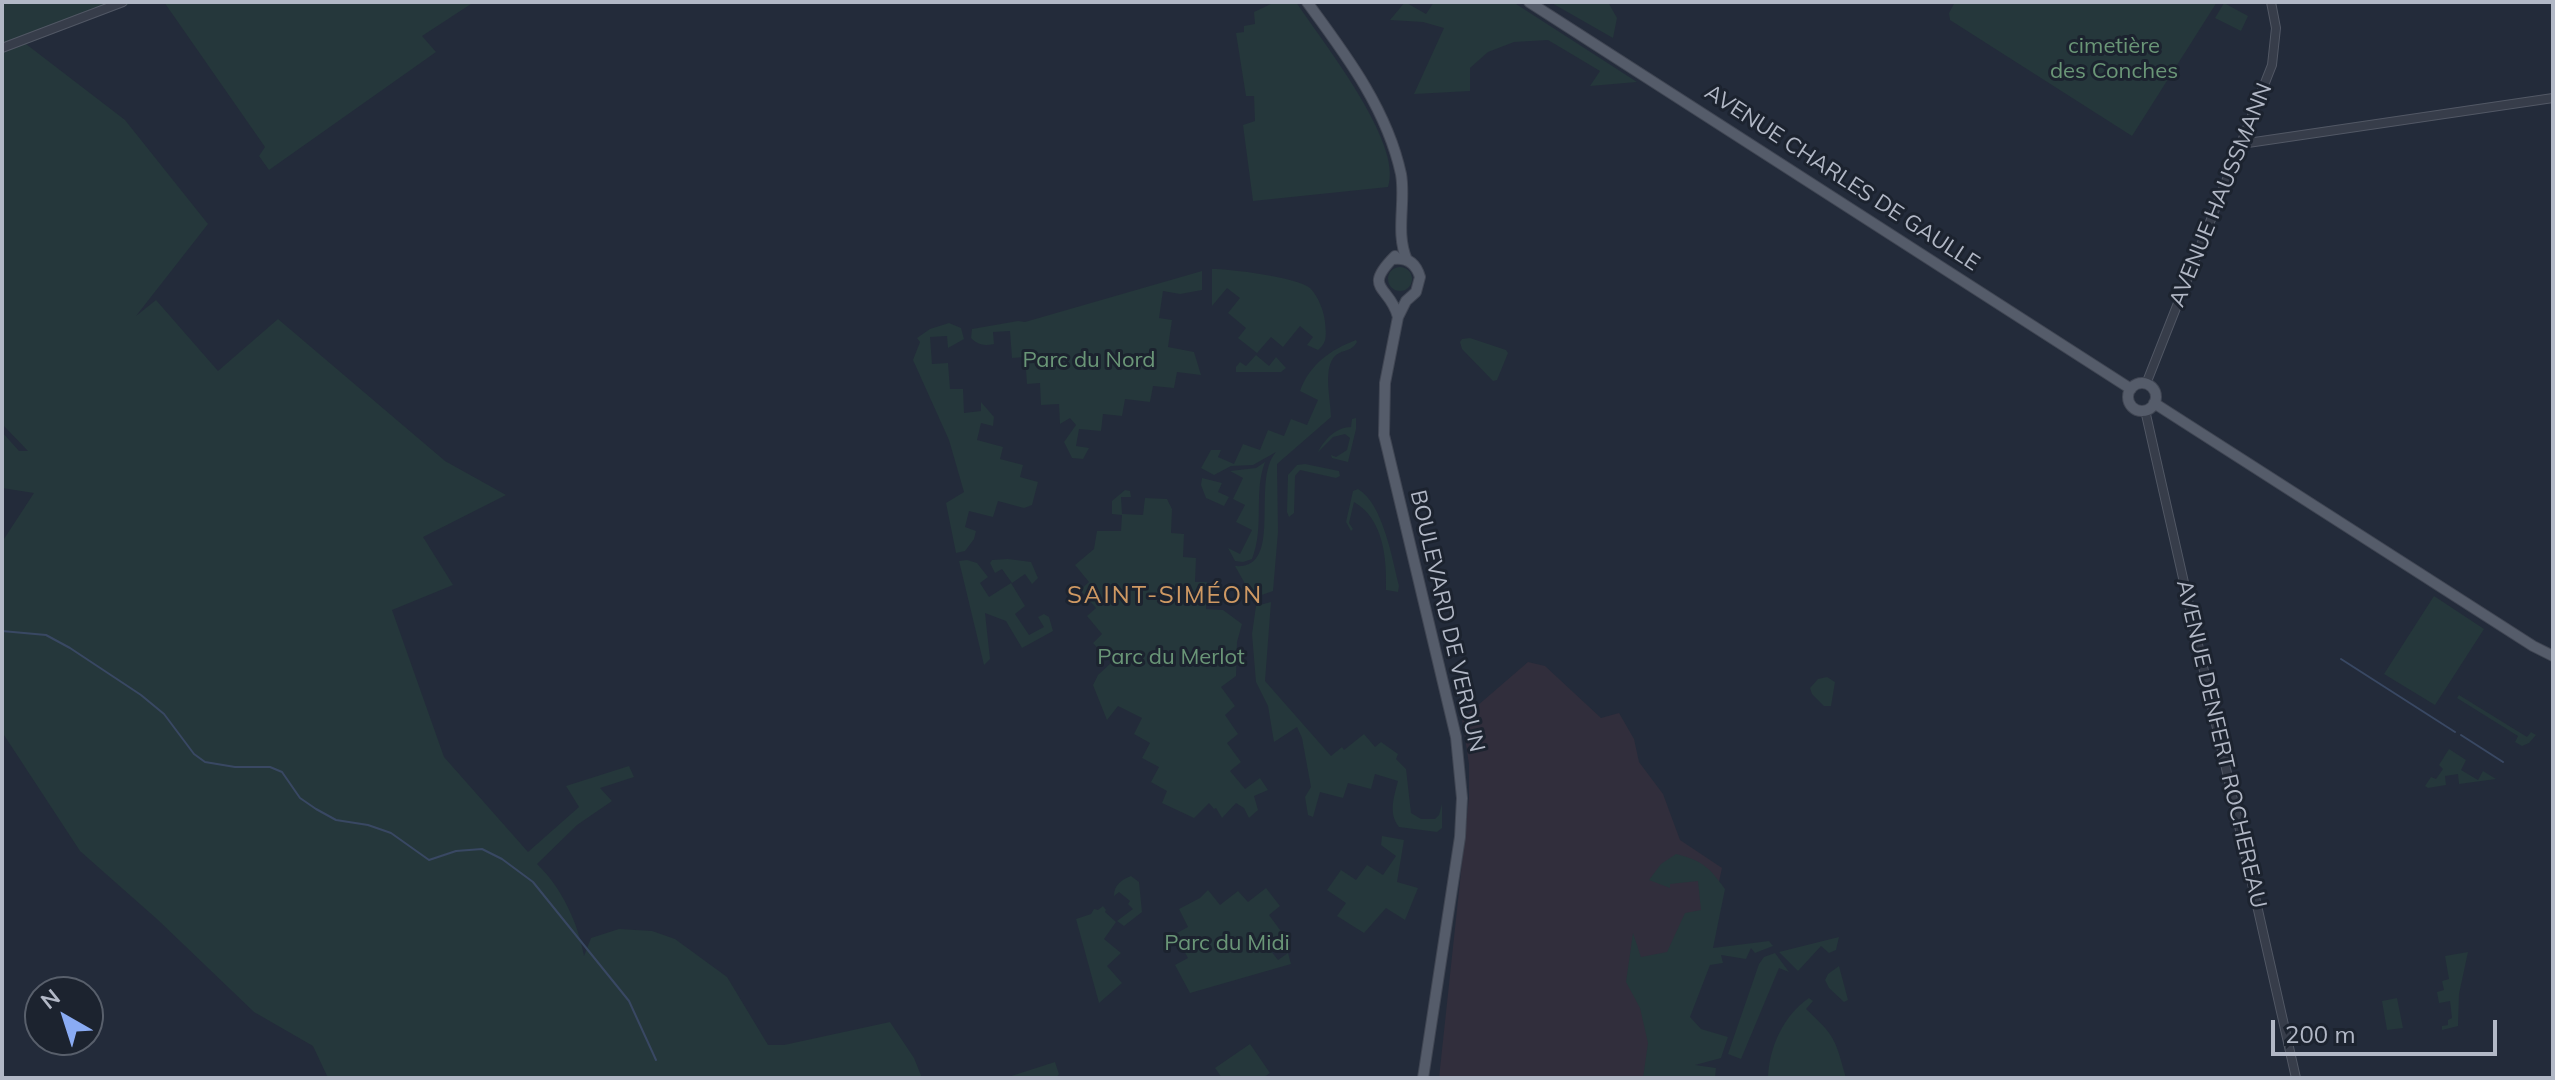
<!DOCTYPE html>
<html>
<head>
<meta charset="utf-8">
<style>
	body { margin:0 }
	#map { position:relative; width:2555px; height:1080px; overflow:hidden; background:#232b3a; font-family:Mulish,sans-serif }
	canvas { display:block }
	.frame { position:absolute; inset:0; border:4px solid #b2b8c6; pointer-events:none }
	.north { position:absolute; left:24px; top:976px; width:80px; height:80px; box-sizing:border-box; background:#1c232f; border:2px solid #585f6b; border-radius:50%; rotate:321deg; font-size:22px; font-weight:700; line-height:32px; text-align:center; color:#b2b8c6 }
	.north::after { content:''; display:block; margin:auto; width:28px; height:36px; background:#8aabf3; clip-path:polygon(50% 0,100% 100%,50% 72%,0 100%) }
	.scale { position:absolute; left:2271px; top:1020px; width:226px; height:36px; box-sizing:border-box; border:4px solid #b2b8c6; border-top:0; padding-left:10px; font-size:24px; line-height:28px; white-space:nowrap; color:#b2b8c6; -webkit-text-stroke:6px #1c232f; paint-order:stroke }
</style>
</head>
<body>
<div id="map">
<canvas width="2555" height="1080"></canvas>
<div class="frame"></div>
<div class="north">N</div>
<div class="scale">200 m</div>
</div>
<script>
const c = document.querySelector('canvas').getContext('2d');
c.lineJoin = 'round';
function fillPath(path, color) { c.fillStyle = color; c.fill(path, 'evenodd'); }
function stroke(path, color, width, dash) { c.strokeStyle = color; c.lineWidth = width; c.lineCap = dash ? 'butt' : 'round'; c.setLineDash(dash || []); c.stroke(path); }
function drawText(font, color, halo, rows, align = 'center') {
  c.font = font + ' Mulish,sans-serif'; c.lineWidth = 6; c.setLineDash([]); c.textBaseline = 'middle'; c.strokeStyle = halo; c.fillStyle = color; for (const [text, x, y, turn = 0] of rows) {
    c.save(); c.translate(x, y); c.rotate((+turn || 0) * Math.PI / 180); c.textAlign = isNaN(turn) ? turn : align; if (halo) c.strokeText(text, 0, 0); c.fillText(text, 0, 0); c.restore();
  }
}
const medical = new Path2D(`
	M1528 662 1545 666 1601 718 1619 713 1634 739 1639 762 1663 794 1680 840 1722 868 1676 1078H1439L1469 797V764L1462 719Z`);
const green = new Path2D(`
	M2 2H135L26 44 125 120 208 224 136 316 156 300 218 371 278 319 445 461 506 495 423 537 453 585 392 610 444 757 528 852 579 807 566 786 629 766 634 777 600 788 612 801 577 825 537 864C562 888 578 923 584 956L591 938 619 929 652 931 675 939 727 977 768 1045H784L890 1022 914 1058 922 1078H328L313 1046 254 1012 158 920 80 851 2 732V542L34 493 2 488V432L19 451H28L2 424Z
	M164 2H474L422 36 436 52 269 170 259 156 265 147Z
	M1275 2H1296C1321 40 1404 143 1388 187L1253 201 1243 125 1255 121 1254 96H1246L1236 33 1244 32V26L1255 24 1254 12Z
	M1405 2 1426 14 1434 2H1513L1637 82 1590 86 1600 71 1548 40 1514 42 1488 52 1470 68V91L1414 94 1444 28 1423 22 1390 20Z
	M1550 2H1608L1617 18 1613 38Z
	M1955 2H2217L2132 136 1950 20 1949 13Z
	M2224 3 2248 16 2241 31 2215 18Z
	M1388 279a12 12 0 1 1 24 0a12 12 0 1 1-24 0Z
	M1212 269C1230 269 1297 277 1310 288 1318 296 1324 311 1325 322 1326 334 1328 342 1318 350L1307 345 1313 337 1300 326 1283 347 1271 337 1257 353 1238 338 1246 328 1228 313 1240 298 1227 288 1212 306Z
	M1202 271V290L1180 294 1163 291 1159 318 1172 320 1168 347 1194 352 1201 375 1177 372 1174 388 1153 386 1150 402 1125 399 1122 416 1103 414 1101 431 1079 429 1076 446 1089 448 1083 459 1072 458 1064 442 1076 425 1070 418 1060 424 1059 404 1041 405 1040 383 1027 384 1025 357 1012 358 1010 331 993 332 994 344C984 346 978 345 971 338L972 329 1018 321 1025 322Z
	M949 323 961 328 964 339 948 348 947 336 930 337 932 364 948 363 950 389H963L964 413 981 411V402L994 417 993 426 981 423 977 440 1003 447 1000 459 1023 465 1020 477 1038 482 1032 505 1024 508 998 501 993 517 969 511 965 527 976 531 974 539 965 551 956 553 946 503 964 492 949 440 913 360 920 342 917 338 930 329Z
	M1470 338 1506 350 1508 353 1497 380 1493 381 1462 349 1460 342 1462 339Z
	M1356 340 1357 342C1351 352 1344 349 1336 355 1322 367 1331 400 1331 417L1277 464 1278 532 1273 591 1253 598 1235 566C1285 570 1250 481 1276 452L1253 465 1231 466 1214 475 1201 468 1211 450H1221L1218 457 1234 464 1243 444 1260 450 1268 430 1284 436 1291 419 1307 425 1318 400 1300 391C1310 364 1330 350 1356 340Z
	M1256 355 1269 366 1276 357 1286 368 1281 372H1236V367L1240 362 1246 366Z
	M1356 418V429L1348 462 1332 458 1331 455 1336 457 1347 450 1350 438 1345 434 1333 437 1318 452C1324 440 1336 427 1351 427L1352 419Z
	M1265 462C1253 494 1265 526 1252 559L1243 562 1235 561 1228 548 1240 554 1252 530 1236 522 1245 505 1233 499 1243 478 1230 471 1256 468Z
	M1305 464 1339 471 1340 476 1336 478 1300 470 1295 476 1294 513 1289 517 1287 512 1288 475 1297 465Z
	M1202 478 1222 483 1218 492 1229 497 1224 506 1206 498 1201 485Z
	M1358 489C1383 504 1392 558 1399 586L1398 592 1386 590C1387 560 1384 519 1354 502L1349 523 1353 529 1351 531 1346 522 1353 491Z
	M1125 490 1130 491 1131 497H1121L1122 514 1143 515 1145 498 1167 499 1172 509 1171 533 1184 534 1183 557 1196 558 1195 582H1207L1206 609 1223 610 1242 624 1237 642 1236 676 1221 687 1235 706 1225 715 1238 734 1227 743 1241 762 1230 771 1245 789 1260 778 1268 790 1254 796 1258 810 1249 818 1244 808 1236 803 1222 818 1216 808 1214 809 1209 803 1194 818 1162 803 1167 791 1151 782 1159 767 1142 758 1150 743 1134 734 1142 718 1118 706 1107 720 1093 685 1098 675 1111 663 1093 643 1102 634 1087 616 1096 608 1080 590 1089 582 1075 565 1094 549 1097 531H1121L1122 515 1112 514V501Z
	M1008 559 1031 562 1038 578 1032 584 1025 574 1012 583 1002 569 995 573 990 563 992 560Z
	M967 560 977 563 988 577 980 583 989 597 1011 583 1025 606 1015 614 1029 635 1044 627 1038 617 1044 614 1049 617 1053 631 1022 648 1006 621 985 613 990 659 984 665 959 561Z
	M2434 596 2484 629 2435 705 2384 674Z
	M1271 602 1265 681 1331 756 1342 747 1344 750 1364 734 1375 747 1381 742 1398 754 1396 759 1406 769 1411 813 1421 819H1435L1439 815 1442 804V828L1437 832 1399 827C1388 813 1394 797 1398 781L1375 774 1371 789 1348 783 1343 798 1320 792 1313 817 1308 815 1305 797 1311 787 1302 738 1297 727 1274 742 1268 706 1256 682 1252 634 1256 606Z
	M1827 677 1835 682 1831 706H1824L1812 694 1810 688 1818 679Z
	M2459 695 2527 737 2531 732 2536 735 2529 743 2522 746 2515 742 2518 736 2457 698Z
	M2449 749 2466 760 2461 770 2478 780 2483 771 2496 779 2459 784 2458 774 2445 776 2446 785 2428 788 2425 786 2431 777 2436 779 2443 769 2439 765Z
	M1382 836 1404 840 1397 882 1418 888 1405 920 1386 908 1364 933 1337 916 1346 903 1327 890 1341 870 1356 880 1367 865 1383 875 1396 856 1381 845Z
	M1676 854C1703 861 1709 867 1725 889L1713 948 1769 941 1773 946 1755 953 1751 948 1746 959 1721 955 1723 963 1710 965 1690 1017 1701 1029 1728 1037 1721 1058 1695 1065 1716 1068 1715 1078H1643L1648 1043 1640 1008 1626 982 1633 933 1641 957 1667 952 1685 913 1701 910 1698 881 1670 884V888L1649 880 1661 864Z
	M1131 876 1139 882 1142 912 1124 926 1117 921 1133 909 1128 904 1130 901 1119 892 1114 896C1114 885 1121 880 1131 876Z
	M1266 888 1280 906 1269 915 1283 934 1267 946 1278 960 1288 953 1291 964 1190 993 1175 965 1188 958 1175 934 1188 927 1179 909 1200 898 1208 890 1220 905 1238 891 1248 902Z
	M1103 906 1106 910 1105 912 1116 922 1104 939 1121 953 1107 966 1122 983 1099 1003 1076 919 1091 914 1094 909 1098 910Z
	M1839 937 1836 950 1829 953 1821 946 1798 971 1779 952Z
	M2468 952 2459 994 2458 1026 2442 1030V1026L2448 1025V1020L2452 1018 2450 1001 2439 1003 2437 992 2444 990 2442 981 2449 979 2445 956Z
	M1775 953 1789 972 1779 968 1741 1059 1728 1054 1759 964 1764 957Z
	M1839 966 1848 1000 1844 1002 1829 988 1825 980 1828 974Z
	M1809 998 1813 1001 1806 1009C1836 1037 1835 1039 1846 1078H1768C1769 1047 1784 1015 1809 998Z
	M2397 998 2403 1028 2387 1030 2382 1001Z
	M1250 1044 1270 1073 1263 1078H1222L1215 1068Z
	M1055 1062 1059 1074 1056 1078H1005Z`);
const stream = new Path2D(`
	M2 631 46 635 70 648 141 695 164 714 194 754 205 762 235 767H270L282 772 300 798 316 809 336 820 368 825 391 833 429 860 456 851 482 849 502 859 533 882 629 1001 656 1060
	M2341 659 2455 732
	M2461 735 2503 762`);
const minor = new Path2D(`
	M2 48 123 2
	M2241 144 2553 98
	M2146 384 2272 65 2276 28 2271 2
	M2145 410 2296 1078`);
const major = new Path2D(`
	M1307 2C1346 55 1387 109 1401 174 1406 202 1395 233 1407 260
	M1529 2 2131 389
	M1395 256C1361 290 1390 285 1398 317
	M1393 259C1407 257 1416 263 1420 277L1416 292 1406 301 1398 317 1385 383 1384 435 1456 737 1462 798 1460 837 1423 1078
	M2128 397a14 14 0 1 1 28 0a14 14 0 1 1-28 0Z
	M2154 403 2533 646 2553 656`);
const parkNames = [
	["cimetière",2114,46],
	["des Conches",2114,71],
	["Parc du Nord",1089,360],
	["Parc du Merlot",1171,657],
	["Parc du Midi",1227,943]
];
const streetNames = [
	["AVENUE CHARLES DE GAULLE",1842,178,33],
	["AVENUE HAUSSMANN",2221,195,-68],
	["BOULEVARD DE VERDUN",1447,621,77],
	["AVENUE DENFERT ROCHEREAU",2221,744,77]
];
const neighbourhoodNames = [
	["SAINT-SIMÉON",1165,596]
];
fillPath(medical, '#312e3c');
fillPath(green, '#25373b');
stroke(stream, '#394863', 2);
stroke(minor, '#525865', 10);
stroke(major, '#404653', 12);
stroke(minor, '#373d4a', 8);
stroke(major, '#555c6a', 10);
drawText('22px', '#6a9677', '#1c232f', parkNames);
drawText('22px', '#b2b8c6', '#1c232f', streetNames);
c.letterSpacing = '2px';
drawText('24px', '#cf9963', '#1c232f', neighbourhoodNames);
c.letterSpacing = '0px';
</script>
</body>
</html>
